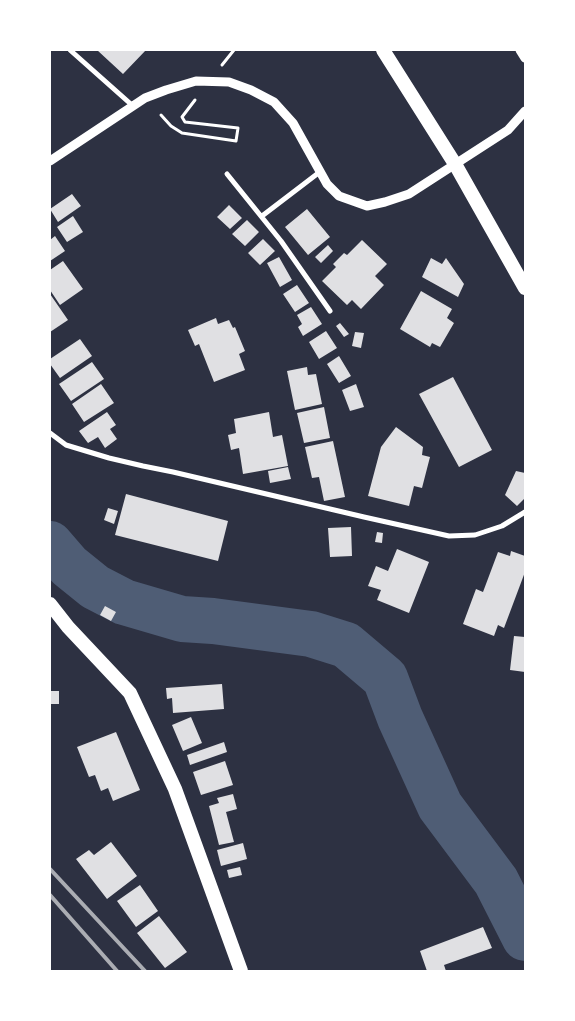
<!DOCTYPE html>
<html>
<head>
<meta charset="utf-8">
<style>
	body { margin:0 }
	#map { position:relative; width:575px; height:1021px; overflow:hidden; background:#2d3142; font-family:"Nunito Sans",sans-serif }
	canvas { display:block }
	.frame { position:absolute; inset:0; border:51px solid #fff; pointer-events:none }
</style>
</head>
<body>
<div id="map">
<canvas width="575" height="1021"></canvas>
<div class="frame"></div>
</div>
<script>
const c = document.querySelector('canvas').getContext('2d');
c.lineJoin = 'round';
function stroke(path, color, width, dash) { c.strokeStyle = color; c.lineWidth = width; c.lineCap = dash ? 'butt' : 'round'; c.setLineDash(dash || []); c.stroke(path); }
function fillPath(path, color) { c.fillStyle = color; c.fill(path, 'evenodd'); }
const river = new Path2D(`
	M50 544 69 566 95 587 124 602 182 619 213 621 311 634 346 645 385 678 400 718 440 806 496 881 525 938`);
const building = new Path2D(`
	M97 50H146L123 74Z
	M72 194 81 206 58 222 50 209Z
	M229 205 242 218 230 229 217 217Z
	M307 209 330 237 308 255 285 227Z
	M73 216 83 232 67 242 57 227Z
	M247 220 259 232 245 246 232 234Z
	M55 236 65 251 50 261V240Z
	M263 239 275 251 260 265 248 253Z
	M362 240 387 264 375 276 384 285 361 309 352 300 347 305 322 281 336 267 333 264 344 253 347 255Z
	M328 245 333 251 321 263 315 257Z
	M279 257 292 280 280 287 267 263Z
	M431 258 442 264 446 258 464 284 458 297 422 277Z
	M63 261 83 289 60 305 50 290V270Z
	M297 285 309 303 295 312 283 294Z
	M421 291 452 309 447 318 454 323 440 347 432 343 430 347 400 329Z
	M50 294 68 320 50 332Z
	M311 307 322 324 303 336 298 327 302 324 297 315Z
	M216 318 218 324 229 320 233 328 235 327 245 351 239 354 245 370 214 382 199 344 195 346 188 330Z
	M340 323 349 334 344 337 336 326Z
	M326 331 337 348 319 359 309 342Z
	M355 332 364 333 361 348 352 346Z
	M80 339 92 356 60 378 50 364V359Z
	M339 356 351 376 339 383 327 364Z
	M92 362 104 379 71 401 59 384Z
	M307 367 308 375 316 374 322 404 295 410 287 371Z
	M453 377 492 450 459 467 419 394Z
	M101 384 114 403 84 422 72 404Z
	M356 384 364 407 350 411 342 390Z
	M324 407 330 438 304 443 297 413Z
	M107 412 116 425 110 429 117 439 105 448 98 437 88 443 79 431Z
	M269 412 273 437 282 435 288 466 243 474 239 448 231 450 228 435 236 433 234 419Z
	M396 427 423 447 422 455 430 457 422 488 414 486 409 506 368 496 381 447Z
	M333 441 345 497 324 501 319 477 312 478 305 447Z
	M288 467 291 479 270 483 268 471Z
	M516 471 525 473V498L517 506 505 495Z
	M126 494 228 521 218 561 115 535Z
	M108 508 118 511 114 524 104 520Z
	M351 527 352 556 330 557 328 528Z
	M377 532 383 533 382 543 375 542Z
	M397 549 429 562 409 613 377 600 381 590 368 586 376 566 388 571Z
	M511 551 525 556V572L504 628 498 625 494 636 463 624 476 589 483 592 498 552 510 556Z
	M105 606 116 612 111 621 100 615Z
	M514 636 525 637V672L510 670Z
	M222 684 224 709 173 713 172 698 167 699 166 688Z
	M50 691H59V704H50Z
	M191 717 202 743 183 751 172 725Z
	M116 732 140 790 113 801 108 788 101 791 95 775 89 777 77 747Z
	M224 742 227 752 190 765 187 755Z
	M225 761 233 785 201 795 193 772Z
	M233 794 237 809 226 812 234 842 219 845 209 806 219 803 217 798Z
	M111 842 137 876 107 899 76 859 89 850 94 855Z
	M243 843 247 859 221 866 217 850Z
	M240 867 242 875 229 878 227 870Z
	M140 885 158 911 136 927 117 901Z
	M159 916 187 952 165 968 137 933Z
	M483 927 492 948 444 965 446 971H427L420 951Z`);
const path = new Path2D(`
	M222 65 234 50
	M161 115 171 126 182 133 236 141 238 128 185 122 182 117 195 100`);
const minor = new Path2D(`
	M70 50 133 106
	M227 174 281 241 330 311
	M262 216 321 171
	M50 433 66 445 109 458 143 466 173 472 364 517 449 536 475 535 502 526 525 512`);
const tertiary = new Path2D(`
	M520 50 525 58
	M50 161 145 98 166 90 196 81 229 82 251 90 274 102 293 123 327 184 339 196 367 206 385 202 409 194 508 130 525 111`);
const trunk = new Path2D(`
	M383 50 455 164 525 288
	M50 604 68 627 130 693 175 789 241 971`);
const rail = new Path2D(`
	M50 869 145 971
	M50 895 117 971`);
stroke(river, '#4f5d75', 46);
fillPath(building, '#e0e0e3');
stroke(path, '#fff', 3);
stroke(minor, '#fff', 5);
stroke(tertiary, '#fff', 9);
stroke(trunk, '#fff', 14);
stroke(rail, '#abadb3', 4);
</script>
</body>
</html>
